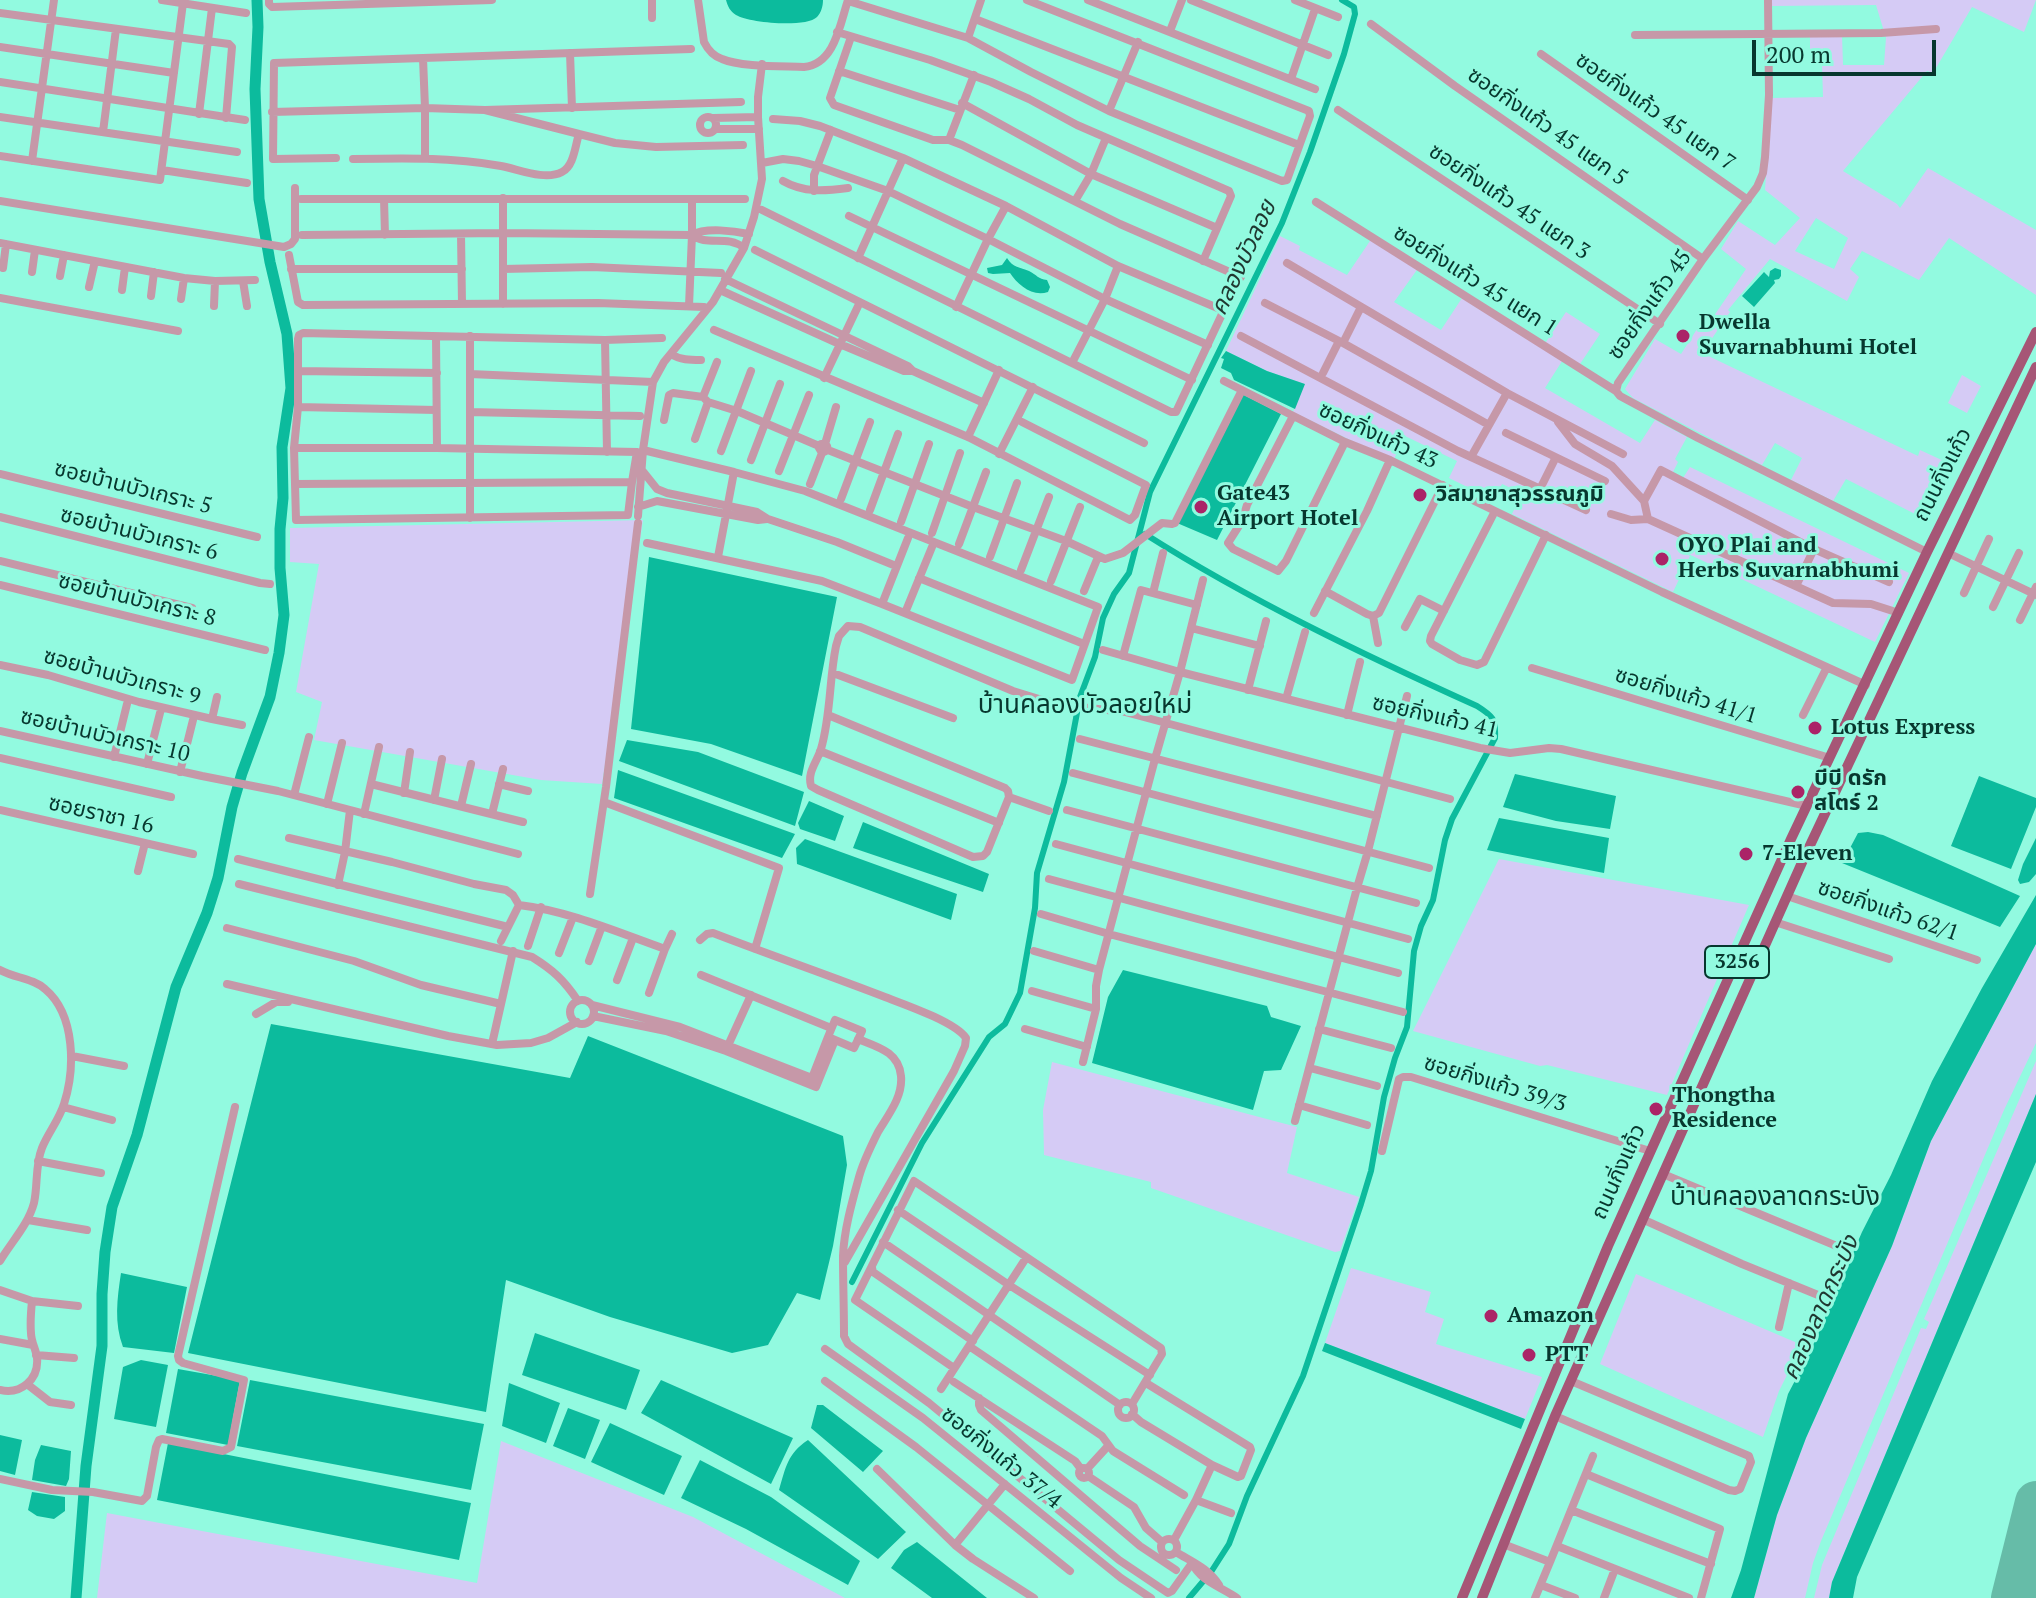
<!DOCTYPE html>
<html>
<head>
<meta charset="utf-8">
<style>
	body { margin:0 }
	#map { position:relative; width:2036px; height:1598px; overflow:hidden; background:#92fae0; font-family:"PT Serif",serif }
	canvas { display:block }
	.scale { position:absolute; left:1752px; top:40px; width:184px; height:36px; box-sizing:border-box; border:4px solid #07372e; border-top:0; padding-left:10px; font-size:24px; line-height:28px; white-space:nowrap; color:#07372e; -webkit-text-stroke:6px #92fae0; paint-order:stroke }
</style>
</head>
<body>
<div id="map">
<canvas width="2036" height="1598"></canvas>
<div class="scale">200 m</div>
</div>
<script>
const c = document.querySelector('canvas').getContext('2d');
c.lineJoin = 'round';
function fillPath(path, color) { c.fillStyle = color; c.fill(path, 'evenodd'); }
function stroke(path, color, width, dash) { c.strokeStyle = color; c.lineWidth = width; c.lineCap = dash ? 'butt' : 'round'; c.setLineDash(dash || []); c.stroke(path); }
function drawText(font, color, halo, rows, align = 'center') {
  c.font = font + ' "PT Serif","Noto Sans Thai",serif'; c.lineWidth = 6; c.setLineDash([]); c.textBaseline = 'middle'; c.strokeStyle = halo; c.fillStyle = color; for (const [text, x, y, turn = 0] of rows) {
    c.save(); c.translate(x, y); c.rotate((+turn || 0) * Math.PI / 180); c.textAlign = isNaN(turn) ? turn : align; if (halo) c.strokeText(text, 0, 0); c.fillText(text, 0, 0); c.restore();
  }
}
const green = new Path2D(`
	M1771 0H2036L2024 32 1972 7 1933 73 1927 71 1843 171 1897 204 1900 208 1928 168 2036 230V295L1949 238 1919 280 1862 251 1850 269 1859 277 1847 301 1770 259 1728 310 1730 312 1702 353 1918 456 1920 450 1946 462 1921 517 1846 479 1833 501 1791 480 1802 458 1775 443 1762 465 1633 398 1625 389 1655 339 1681 354 1699 326 1705 329 1746 269 1721 249 1738 221 1775 245 1800 218 1765 190 1771 98 1823 97 1822 64H1810V34L1842 35 1843 65H1884L1886 38 1876 5 1771 6ZM1816 218 1848 238 1834 269 1795 251Z
	M1280 236 1300 246 1299 250 1347 275 1372 238 1419 267 1394 302 1441 330 1464 295 1544 345 1566 312 1600 334 1578 367 1564 358 1545 388 1640 443 1655 420 1687 437 1675 459 1678 462 1673 472 1683 478 1690 467 1909 573 1875 642 1682 551 1690 556 1673 592 1512 514 1522 493 1502 484 1494 500 1449 478 1457 461 1405 436 1393 461 1293 412 1304 384 1267 371 1226 351Z
	M1962 375 1981 386 1967 413 1948 403Z
	M643 520 602 784 541 780 314 740 322 702 296 692 319 564 290 562V528Z
	M1499 859 1749 905 1667 1095 1547 1065 1540 1066 1413 1031Z
	M2036 944V1043L2004 1110 1821 1541 1813 1563 1805 1598H1754L1777 1515 1806 1438 1892 1246 1931 1141Z
	M2036 1061V1094L1832 1582 1829 1598H1814L1822 1565 1921 1328 1926 1329 1929 1322 1924 1319 1929 1308Z
	M1052 1062 1297 1127 1287 1173 1359 1197 1340 1251 1335 1252 1151 1188V1182L1044 1155 1043 1110Z
	M1351 1268 1431 1292 1425 1312 1444 1319 1436 1344 1542 1377 1525 1419 1325 1343Z
	M1636 1274 1802 1345 1779 1391 1763 1437 1600 1364Z
	M501 1441 693 1517 845 1598H97L107 1513 477 1583Z`);
const water = new Path2D(`
	M726 0H823C823 6 821 13 817 17 806 28 749 23 736 15 730 11 728 7 726 0Z
	M1007 258C1013 268 1020 267 1029 271 1037 275 1038 279 1047 280L1050 287 1048 292C1032 297 1018 285 1010 273L993 274 988 273 987 268 1002 265Z
	M1775 268 1781 270V276L1779 279 1774 280 1775 283 1754 307 1742 296 1764 272 1769 277 1770 271Z
	M1226 351 1267 371 1305 384 1295 409 1234 380 1231 373 1221 368 1224 359 1221 358Z
	M1242 394 1281 414 1217 540 1177 523Z
	M649 557 837 597 802 776 711 744 631 729Z
	M627 740 698 752 804 792 795 826 619 761Z
	M618 770 795 834 782 858 614 798Z
	M1515 774 1616 796 1610 829 1556 821 1503 807Z
	M1979 776 2036 798V807L2011 869 1951 846Z
	M809 801 844 816 835 841 800 829 798 823Z
	M1499 818 1609 838 1604 873 1487 850Z
	M863 822 989 874 983 892 853 848Z
	M1868 832 1883 835 2020 896 2000 927 1842 863 1858 833Z
	M2036 838V874L2029 882 2020 884 2018 880 2023 864Z
	M805 839 957 894 951 920 797 864 796 848Z
	M2036 895V944L1931 1141 1892 1246 1806 1438 1777 1515 1754 1598H1731L1741 1570 1788 1394 1810 1352 1862 1232 1891 1175 1932 1081 1982 988Z
	M1123 970 1267 1006 1271 1017 1301 1026 1281 1070 1264 1071 1253 1110 1092 1063 1108 997Z
	M271 1024 570 1078 588 1036 843 1136 847 1165 833 1246 820 1300 797 1293 768 1345 732 1353 610 1317 506 1280 486 1412 188 1353Z
	M2036 1094V1162L1857 1577 1853 1598H1829L1832 1582Z
	M121 1273 187 1287 174 1353 123 1347C114 1323 117 1299 121 1273Z
	M535 1333 640 1370 626 1410 522 1375Z
	M1325 1343 1525 1419 1521 1429 1322 1351Z
	M141 1360 168 1365 156 1427 114 1419 123 1367Z
	M178 1369 240 1380 228 1445 166 1433Z
	M250 1380 484 1424 471 1490 237 1446Z
	M661 1380 793 1438 771 1484 641 1413Z
	M509 1383 560 1403 546 1443 502 1426Z
	M817 1405H823L883 1451 863 1472 811 1428Z
	M568 1408 600 1420 585 1459 553 1446Z
	M610 1423 682 1456 664 1495 591 1462Z
	M0 1435 22 1440 15 1475 0 1471Z
	M808 1440 906 1532 878 1559 779 1490C786 1467 787 1454 808 1440Z
	M168 1443 471 1503 459 1560 157 1500Z
	M41 1445 71 1451 69 1479 66 1486 32 1480 35 1460Z
	M700 1460 771 1497 860 1561 848 1585 746 1529 681 1498Z
	M32 1492 65 1497V1511L54 1519 37 1516 28 1510Z
	M917 1542 987 1598H932L891 1568 904 1550Z`);
const canal = new Path2D(`
	M1145 534C1251 601 1364 655 1477 706 1493 716 1496 719 1495 738L1452 819 1445 840 1433 900 1421 926 1414 951 1407 1027 1395 1058 1384 1097 1371 1171 1361 1204 1303 1376 1247 1496 1229 1544 1211 1572 1189 1598
	M852 1282 922 1143 989 1037 1005 1024 1020 993 1035 908 1037 873 1064 782 1080 697 1095 657 1103 618 1114 594 1129 573 1150 492 1282 223 1310 152 1344 54 1355 14 1354 7 1342 0`);
const river = new Path2D(`
	M76 1598 86 1466 102 1346V1294L105 1252 112 1207 137 1135 176 987 207 913 218 878 232 807 242 773 270 697 279 653 284 615 280 568V529L283 498 282 447 291 388 287 334 270 262 259 199 255 89 258 27 257 0`);
const taxiway = new Path2D(`
	M2014 1587 2036 1592`);
const runway = new Path2D(`
	M2012 1598 2036 1502`);
const minor = new Path2D(`
	M162 0 246 13
	M269 0V4L272 7 492 0
	M652 0V18
	M698 0 704 42C708 50 713 56 722 59 740 67 782 66 804 67 835 64 840 24 848 0
	M1088 0 1315 89
	M1191 0 1328 55
	M1295 0 1338 17
	M1768 0 1769 95 1765 157 1763 173 1757 187 1703 259 1618 383 1616 391 1620 396 1698 438 1927 552
	M848 1 968 38 1031 72 1109 111 1282 181 1287 180 1310 116 1309 111 1027 0
	M0 13 229 44 232 47 226 118
	M975 19 1299 145
	M1371 24 1455 86 1703 259
	M1170 31 1182 0
	M837 32 930 60 991 82 1029 99 1077 125 1229 191 1231 196 1203 261
	M1635 35 1881 33 1936 29
	M851 37 830 98 834 105 933 140H949L962 145 1120 224 1241 277
	M968 38 981 0
	M0 47 174 73
	M570 53 572 108
	M1541 54 1748 200
	M839 71 960 110
	M1291 79 1315 9
	M0 82 245 120
	M962 103 1091 174 1217 228
	M485 110 741 102
	M1338 110 1660 324
	M1109 111 1138 42
	M272 112 425 108 423 58
	M199 114 212 8
	M700 125a8 8 0 1 1 16 0a8 8 0 1 1-16 0Z
	M0 117 237 152
	M713 118 758 117
	M715 129H759
	M103 132 116 29
	M949 140 974 75
	M0 156 160 180 183 3
	M425 157V108L485 110 579 134
	M336 158 273 159 274 63 691 49
	M353 159C403 158 452 157 501 166 518 169 545 181 562 172 574 166 575 146 579 134L615 143 656 147 743 145
	M32 161 54 0
	M762 163 783 159 799 161 817 166 888 191 988 239 1105 299 1208 345
	M162 170 247 183
	M783 181C804 193 825 191 848 188
	M814 191V175L831 130
	M503 198V304
	M301 199H745
	M384 199 385 235
	M0 201 284 247 291 244 295 239V188
	M1075 201 1091 174 1106 138
	M1316 202 1616 391
	M762 210 1171 412H1176L1223 312 1220 309 1118 266 1006 206 903 158 820 126 800 121 773 119
	M849 216 1192 380
	M461 234 462 304
	M302 235 503 233 692 235C705 227 735 231 749 234
	M692 235C707 247 727 234 744 248
	M0 243 184 278 215 281 255 280
	M755 250 1144 443
	M289 255 298 302 303 305 598 303 704 307
	M858 258 903 158
	M1287 263 1507 393 1623 454
	M3 268 6 244
	M291 269H462
	M503 269 592 267 721 273
	M32 272 35 250
	M60 276 64 255
	M243 281 247 306
	M89 287 95 261
	M122 290 125 267
	M720 290 835 342 904 371H913L908 366 725 279
	M151 296 154 272
	M0 298 178 331
	M181 299 184 278
	M1265 303 1343 343 1489 425
	M214 306 215 281
	M689 306 692 235V199
	M956 307 988 239 1006 206
	M714 330 968 437 1130 520 1135 515 1146 485 1022 422
	M1241 336 1458 451 1586 510
	M436 337 437 448H294L296 520 628 515 632 482
	M605 340 607 452
	M1343 343 1361 307
	M671 354C680 360 690 360 701 360
	M1072 363 1105 299 1118 266
	M299 371 437 373
	M913 371 984 403
	M1323 373 1339 341
	M470 374 653 382
	M824 378 860 302
	M1224 381 1345 442 1390 460 1662 592 1866 685
	M703 397 708 402 737 411 819 446
	M298 407 436 410
	M470 412 640 416
	M1293 416 1247 505 1242 521 1228 543 1233 549 1278 571 1286 561 1345 442
	M664 420 669 395 673 393 703 397 717 362
	M1558 422 1575 444 1612 466 1644 501
	M1506 433 1605 481
	M968 437 999 370
	M695 439 708 402
	M825 444 836 407
	M294 448 298 407V339L299 335 303 333 605 340 662 338
	M643 450 734 472 805 491 1098 607 1072 680 882 604
	M828 450 973 507 1066 541 1105 559 1123 553 1162 523 1172 524 1175 523 1242 390
	M721 451 751 371
	M999 454 1033 387
	M1471 457 1507 393
	M751 460 780 384
	M641 469 657 489 667 493 757 512 768 519 837 542 896 566
	M779 471 809 395
	M0 474 257 537
	M295 484 632 482 637 452 437 448
	M810 484 822 453 828 450 827 446 825 444H821L819 448 822 453
	M1540 489 1555 459
	M841 499 870 422
	M638 507 657 501 758 520 767 519
	M870 510 898 434
	M1495 511 1431 636 1430 641 1432 644 1460 660 1477 665 1484 662 1546 535
	M1611 514 1631 520 1648 519 1833 603 1871 604 1899 613
	M638 516 643 450 653 382 664 362 713 302 744 248 754 217 762 179 758 117V97L762 64
	M0 517 260 583 270 584
	M470 518V336
	M1648 519 1644 501 1661 470 1814 549 1889 582
	M901 522 929 444
	M932 533 960 453
	M647 543 822 581 882 604 908 538
	M959 544 986 472
	M1948 553 2036 595
	M718 557 734 472
	M990 557 1017 483
	M0 561 192 608
	M1021 570 1049 497
	M919 578 1084 644
	M1051 581 1080 507
	M0 585 265 650
	M1796 586 1814 549
	M1084 591 1098 557
	M1325 591 1367 614 1373 616 1379 613 1443 485
	M1153 593 1163 553
	M1964 593 1989 539
	M1993 607 2019 553
	M905 613 932 547
	M1314 613 1367 511 1390 460
	M1373 616 1378 643
	M2020 620 2036 587
	M1405 627 1420 599 1444 611
	M1191 628 1260 646
	M1103 650 1180 672 1480 748 1510 753 1549 748 1561 749 1807 806
	M1123 656 1141 590 1197 605
	M0 665 48 675 139 702 212 719 217 697
	M1532 668 1830 758
	M833 673 953 718
	M1248 690 1266 621
	M1286 699 1305 632
	M828 715 1005 788 1008 791 1009 797 987 852 983 856 973 857 818 790 811 786C807 772 817 762 821 749 831 715 829 680 836 646L839 636 848 626 860 627 1013 691 1039 699 1071 706 1125 712 1450 799
	M1347 715 1360 662
	M1803 715 1827 667
	M212 719 242 725
	M0 731 202 776 278 791 518 854
	M1080 739 1377 816
	M820 751 999 823
	M114 757 127 704
	M0 758 171 797
	M147 764 160 713
	M180 772 193 720
	M1073 773 1429 868
	M371 784 523 822
	M499 784 528 791
	M404 793 410 752
	M294 795 309 737
	M1009 797 1049 811
	M434 800 442 759
	M604 802 779 868 755 949
	M327 804 342 743
	M461 806 471 764
	M0 810 193 854
	M1067 810 1416 903
	M364 814 379 747
	M492 814 503 769
	M289 838 392 862 474 884 506 890 513 895 519 905C569 911 617 932 665 949L649 993
	M1056 844 1408 939
	M238 859 508 927
	M138 871 145 843
	M1049 879 1398 973
	M239 884 532 957C553 970 564 980 578 1001
	M338 885 345 852 350 810
	M590 894 606 787 638 523
	M1787 896 1977 960
	M1041 914 1109 934 1403 1012
	M1775 922 1889 959
	M227 928 354 961 421 985 501 1004
	M700 940 707 934 713 933C770 955 828 975 885 997 906 1005 955 1022 966 1038L965 1046 954 1071 845 1262
	M501 941 519 905
	M528 946 541 907
	M665 949 672 934
	M1034 951 1099 970
	M559 953 573 917
	M589 961 602 926
	M0 970C14 978 33 978 45 989 76 1015 75 1070 64 1104 59 1120 48 1133 42 1148 35 1165 38 1185 34 1203 28 1225 12 1241 0 1261
	M701 975 831 1028
	M617 980 633 938
	M227 984 448 1036 497 1045 531 1043 548 1038 577 1022
	M1032 991 1096 1009
	M570 1012a12 12 0 1 1 24 0a12 12 0 1 1-24 0Z
	M592 1005 680 1027 812 1078 828 1037
	M256 1014 276 1002H288
	M593 1016 666 1031 726 1051 816 1087 835 1040
	M835 1020 862 1031 854 1048 828 1037Z
	M1025 1029 1087 1047
	M1319 1029 1391 1048
	M858 1039C878 1047 899 1052 901 1076 903 1097 888 1115 878 1132 871 1146 863 1162 859 1177 852 1202 844 1230 843 1256 843 1282 844 1309 844 1336L848 1344 929 1403 1119 1560 1168 1593 1172 1591 1192 1563
	M492 1044 513 951
	M726 1050 751 995
	M72 1056 124 1066
	M1083 1062 1096 1009V986L1099 970 1155 759 1180 672 1203 580
	M1310 1068 1377 1086
	M1299 1105 1367 1125
	M63 1107 112 1120
	M1295 1121 1357 888 1368 851 1407 696
	M1382 1151 1399 1079 1403 1077H1411L1650 1151
	M38 1161 101 1173
	M1663 1174 1839 1247
	M898 1210 1009 1285 1150 1375
	M1642 1219 1742 1264 1818 1295
	M28 1220 87 1230
	M883 1242 1120 1405
	M872 1268 873 1272 973 1341
	M0 1290 32 1301 78 1306
	M1779 1327 1789 1283
	M0 1339 33 1345
	M969 1346 1102 1436 1113 1451 1184 1495
	M825 1349 923 1418 1121 1578 1151 1598
	M36 1355 74 1358
	M954 1368 855 1300 914 1181 1161 1348 1162 1354 1132 1404
	M825 1381 916 1447 1070 1571
	M954 1382 1075 1461 1081 1469
	M1146 1383 1250 1447 1251 1450 1241 1476 1238 1477 1212 1465
	M27 1384 50 1402 71 1405
	M941 1389 1026 1258
	M0 1390C21 1395 39 1379 37 1358 36 1349 31 1342 31 1333 30 1322 31 1311 32 1301
	M979 1398V1405L981 1410 1140 1546 1176 1570
	M1118 1410a8 8 0 1 1 16 0a8 8 0 1 1-16 0Z
	M1132 1414 1141 1422 1212 1465 1196 1500 1174 1540
	M1555 1416 1729 1490 1735 1491 1740 1489 1751 1462 1749 1456 1571 1381
	M1079 1473a5 5 0 1 1 10 0a5 5 0 1 1-10 0Z
	M877 1469 955 1545 973 1559 1034 1598
	M1087 1469 1108 1446
	M1586 1474 1720 1529 1701 1598
	M1088 1476 1134 1507 1146 1528 1162 1542
	M0 1479 52 1490 93 1492 142 1501 147 1496 156 1447 159 1440 162 1439 223 1451 231 1447 244 1380 183 1363 179 1360 178 1356 235 1107
	M1196 1500 1231 1513
	M1571 1510 1711 1564
	M1161 1547a8 8 0 1 1 16 0a8 8 0 1 1-16 0Z
	M1503 1544 1550 1562 1593 1456
	M955 1545 1005 1484
	M1557 1546 1689 1598
	M1176 1552C1192 1562 1208 1568 1219 1585
	M1192 1563C1200 1581 1221 1587 1237 1598
	M1541 1585 1575 1598
	M1535 1598 1550 1562
	M1604 1598 1615 1569`);
const major = new Path2D(`
	M1462 1598 1608 1246 1791 839 1927 552 2036 332
	M1482 1598 1555 1416 1804 858 2036 367`);
const markers = [
	[1683,336,8,"#ab2367"],
	[1420,495,8,"#ab2367"],
	[1201,507,8,"#ab2367"],
	[1662,559,8,"#ab2367"],
	[1815,728,8,"#ab2367"],
	[1798,792,8,"#ab2367"],
	[1746,854,8,"#ab2367"],
	[1656,1109,8,"#ab2367"],
	[1491,1316,8,"#ab2367"],
	[1529,1355,8,"#ab2367"]
];
const shields = [
	[1737,962,64]
];
const shieldNames = [
	["3256",1737,962]
];
const streetNames = [
	["ซอยกิ่งแก้ว 45 แยก 7",1655,112,35],
	["ซอยกิ่งแก้ว 45 แยก 5",1547,127,35],
	["ซอยกิ่งแก้ว 45 แยก 3",1509,202,34],
	["ซอยกิ่งแก้ว 45 แยก 1",1475,281,32],
	["ซอยกิ่งแก้ว 45",1650,305,-55],
	["ซอยกิ่งแก้ว 43",1378,436,25],
	["ถนนกิ่งแก้ว",1943,475,-63],
	["ซอยบ้านบัวเกราะ 5",133,488,14],
	["ซอยบ้านบัวเกราะ 6",139,534,14],
	["ซอยบ้านบัวเกราะ 8",137,600,14],
	["ซอยบ้านบัวเกราะ 9",122,677,15],
	["ซอยกิ่งแก้ว 41/1",1686,696,17],
	["ซอยกิ่งแก้ว 41",1435,717,13],
	["ซอยบ้านบัวเกราะ 10",105,736,13],
	["ซอยราชา 16",101,815,13],
	["ซอยกิ่งแก้ว 62/1",1888,911,19],
	["ซอยกิ่งแก้ว 39/3",1495,1084,17],
	["ถนนกิ่งแก้ว",1619,1172,-66],
	["ซอยกิ่งแก้ว 37/4",1001,1458,39]
];
const poiNames = [
	["Dwella",1699,323],
	["Suvarnabhumi Hotel",1699,348],
	["Gate43",1217,494],
	["Airport Hotel",1217,519],
	["วิสมายาสุวรรณภูมิ",1436,495],
	["OYO Plai and",1678,546],
	["Herbs Suvarnabhumi",1678,571],
	["Lotus Express",1831,728],
	["บีบี ดรัก",1814,779],
	["สโตร์ 2",1814,804],
	["7-Eleven",1762,854],
	["Thongtha",1672,1096],
	["Residence",1672,1121],
	["Amazon",1507,1316],
	["PTT",1545,1355]
];
const waterNames = [
	["คลองบัวลอย",1244,258,-65],
	["คลองลาดกระบัง",1821,1308,-66]
];
const quarterNames = [
	["บ้านคลองบัวลอยใหม่",1085,706],
	["บ้านคลองลาดกระบัง",1775,1198]
];
fillPath(green, '#d5cbf5');
fillPath(water, '#0cbb9d');
stroke(canal, '#0cbb9d', 6);
stroke(river, '#0cbb9d', 11);
stroke(taxiway, '#66bca8', 16);
stroke(runway, '#66bca8', 42);
stroke(minor, '#c698a8', 8);
stroke(major, '#a65676', 10);
for (const [x, y, r, color] of markers) { const dot = new Path2D(); dot.arc(x, y, r, 0, 2 * Math.PI); c.fillStyle = color; c.fill(dot); stroke(dot, '#92fae0', 3); }
for (const [x, y, w] of shields) { const box = new Path2D(); box.roundRect(x - w / 2, y - 16, w, 32, 6); c.fillStyle = '#92fae0'; c.fill(box); stroke(box, '#07372e', 2); }
drawText('bold 20px', '#07372e', null, shieldNames);
drawText('22px', '#07372e', '#92fae0', streetNames);
drawText('bold 22px', '#07372e', '#92fae0', poiNames, 'left');
drawText('italic 24px', '#1f3730', '#92fae0', waterNames);
drawText('26px', '#07372e', '#92fae0', quarterNames);
</script>
</body>
</html>
